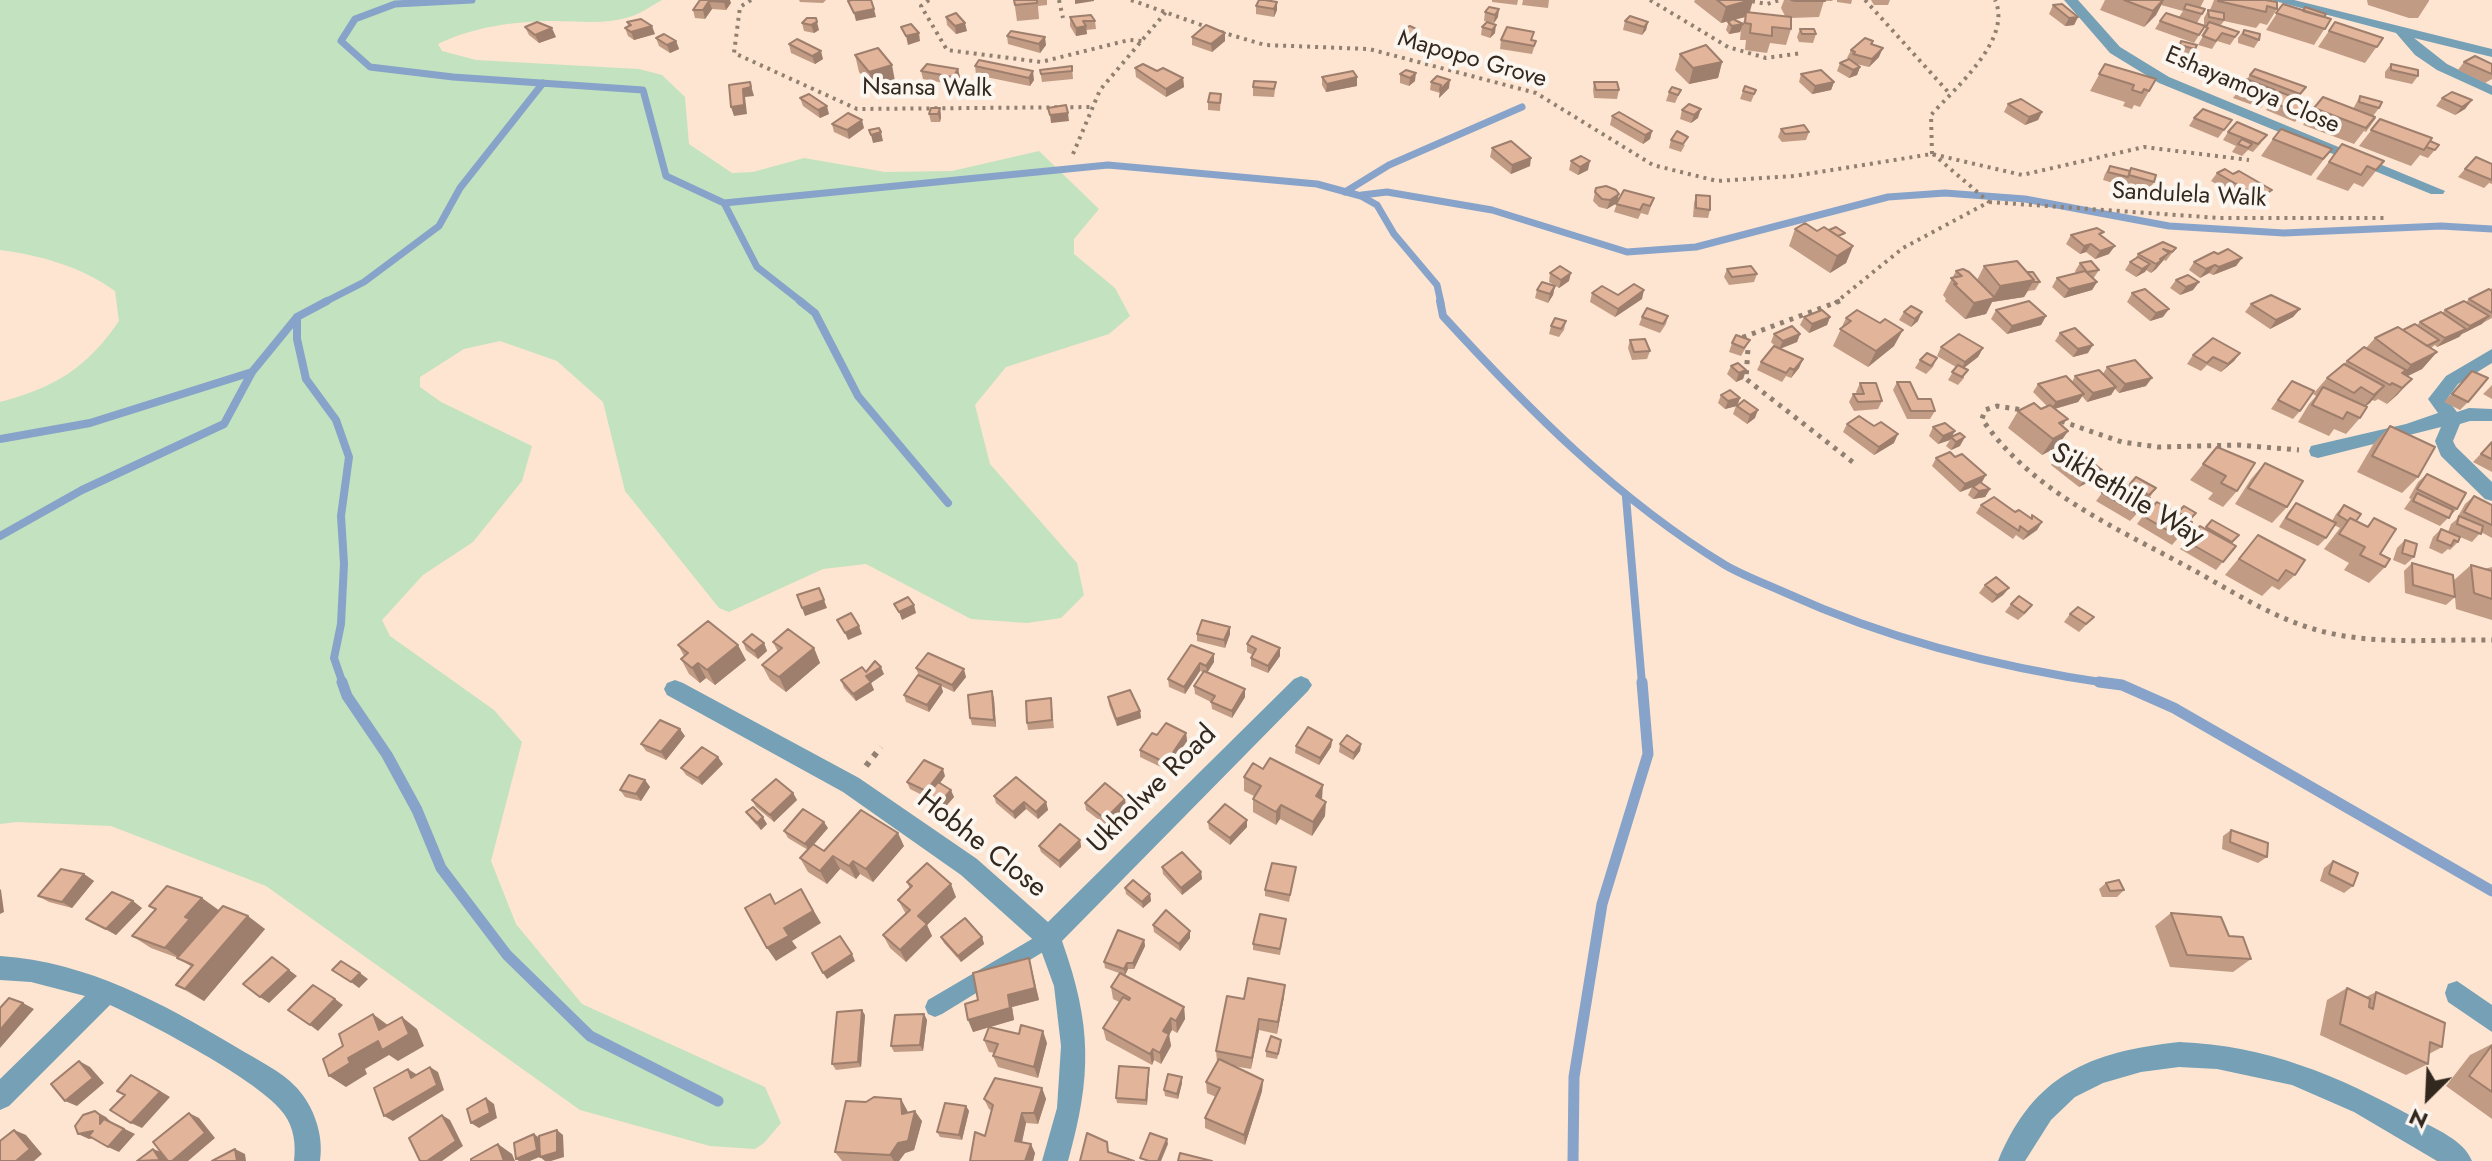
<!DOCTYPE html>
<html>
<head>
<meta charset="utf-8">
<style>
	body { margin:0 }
	#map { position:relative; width:2492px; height:1161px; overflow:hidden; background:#fde5d1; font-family:Jost,sans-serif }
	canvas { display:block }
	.north { position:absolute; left:2388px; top:1057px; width:80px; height:80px; -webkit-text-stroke:6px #fcf6f1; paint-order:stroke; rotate:204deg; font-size:22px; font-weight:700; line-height:32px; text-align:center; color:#33281e }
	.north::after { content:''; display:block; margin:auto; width:28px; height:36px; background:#33281e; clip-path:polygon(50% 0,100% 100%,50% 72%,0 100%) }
</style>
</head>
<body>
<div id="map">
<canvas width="2492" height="1161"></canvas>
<div class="north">N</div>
</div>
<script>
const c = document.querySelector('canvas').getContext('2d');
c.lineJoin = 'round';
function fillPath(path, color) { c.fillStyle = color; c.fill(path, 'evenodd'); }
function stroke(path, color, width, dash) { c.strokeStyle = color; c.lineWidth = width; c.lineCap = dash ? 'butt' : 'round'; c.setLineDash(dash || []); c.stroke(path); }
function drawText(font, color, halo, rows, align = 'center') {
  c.font = font + ' Jost,sans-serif'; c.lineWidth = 8; c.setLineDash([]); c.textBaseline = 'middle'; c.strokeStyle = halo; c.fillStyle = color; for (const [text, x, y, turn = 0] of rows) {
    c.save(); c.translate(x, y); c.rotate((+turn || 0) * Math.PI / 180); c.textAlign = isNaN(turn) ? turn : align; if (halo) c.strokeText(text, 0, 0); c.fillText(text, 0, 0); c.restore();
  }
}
const green = new Path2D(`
	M0 0H662C651 6 640 14 629 17 604 25 579 21 554 21 516 21 472 27 438 44L442 51 476 60 639 69 662 75 685 97 689 144 732 173 753 172 804 158 885 172 952 171 1039 151 1099 209 1074 239V254L1115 288 1130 316 1109 334 1006 367 975 405 990 464 1077 563 1084 595 1061 618 1027 623 971 619 866 564 823 569 729 612 719 608 625 491 603 402 557 361 500 341 464 349 420 377V387L441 402 532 446 522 481 473 542 423 575 382 620 390 636 494 710 522 742 491 861 516 924 582 1004 765 1087 781 1123 764 1143 755 1149 710 1146 580 1110 266 886 111 826 17 822 0 824V402C54 388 87 368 119 321L115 291C82 267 40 255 0 250Z`);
const streamFar2 = new Path2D(`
	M472 0 395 4 355 19 341 41 370 67 453 77 643 90 666 176 724 203 1108 165 1317 184 1361 196 1377 205 1394 234 1437 285 1441 303
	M1345 192 1389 165 1522 107
	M1362 195 1387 192 1492 210 1627 252 1696 247 1888 197 1945 193 2025 199 2169 226 2284 233 2441 226 2492 229
	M724 203 757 267 803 303
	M323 303 364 282 439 226 460 188 543 83`);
const streamFar1 = new Path2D(`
	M800 301 815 313 858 396 948 503
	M1440 301 1443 316C1528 409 1617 499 1725 565 1744 576 1766 584 1786 593 1889 640 2001 668 2113 684
	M297 317V339L306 379 336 420 349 457 341 516 344 564 341 624 334 658 343 684
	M0 439 90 423 252 372
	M1626 497 1642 684
	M0 536 82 490 224 424 252 372 297 317 327 301`);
const stream = new Path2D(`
	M342 682 347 696 387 755 417 810 441 868 507 955 590 1036 718 1101
	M2099 682 2122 685 2174 708 2492 891
	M1573 1161 1574 1077 1602 904 1648 754 1642 682`);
const pathFar2 = new Path2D(`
	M751 0 740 7 734 53 857 109 1094 107
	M929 0 921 6 947 50 1041 62 1129 40 1142 41
	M1059 0 1063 18
	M1131 0 1207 27
	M1650 0 1728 47 1766 58 1802 53
	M1744 0 1767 4 1780 0
	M1865 0 1950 94
	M1221 32 1265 45 1369 49 1536 93 1653 165 1717 181 1794 176 1932 154 2022 175 2144 147 2249 160
	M1073 154 1100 90 1166 12
	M1932 154 1931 115C1955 88 2013 39 1995 0
	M1989 202 2220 218H2387
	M1835 303 1903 248 1989 202 1933 154`);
const pathFar1 = new Path2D(`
	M1840 301 1741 338 1748 348 1746 379 1854 463
	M2029 411 1997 406 1985 410 1982 419C2032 493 2121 530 2197 572 2240 596 2280 622 2329 633 2382 645 2438 639 2492 640
	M2061 421 2122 442 2158 447 2238 445 2299 450`);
const path = new Path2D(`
	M866 766 881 747`);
const lane = new Path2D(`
	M1049 929 1056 932 1059 938 1056 944 942 1014 935 1017 928 1014 925 1007 928 1000Z`);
const street = new Path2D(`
	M2064 0H2078L2120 47 2169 77 2445 191 2443 194H2431L2159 83 2110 53Z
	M2271 0H2294L2492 49V57L2414 38 2447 64 2492 86V95L2437 70 2415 55 2396 33Z
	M2492 349V363L2458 384 2447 399 2457 412 2469 408 2492 409V421H2470L2460 424 2453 441 2456 447 2492 482V501L2485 499 2441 456 2435 441 2441 427 2318 458 2311 456 2309 451 2311 446 2406 424 2438 413 2428 399 2446 376Z
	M1301 676 1308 679 1312 685 1308 691 1062 941C1092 1025 1092 1076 1068 1161H1042L1057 1108 1061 1046 1054 986 1039 945 961 875 843 792 667 695 664 689 667 683 675 680 683 683 859 778 977 859 1048 922 1294 679Z
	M0 956C88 962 162 1003 236 1047 257 1060 280 1070 297 1088 314 1107 324 1135 320 1161H294C296 1144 294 1128 284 1114 261 1081 149 1023 110 1005L9 1106 0 1110V1079L85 996 31 982 0 980Z
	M2457 981 2492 1005V1032L2448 1002 2445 993 2448 984Z
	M2179 1042C2266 1045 2339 1076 2415 1118 2434 1128 2464 1140 2472 1161H2437L2354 1112 2292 1085 2217 1069 2179 1067 2141 1072 2103 1083 2075 1097 2051 1120 2025 1161H1998C2034 1074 2090 1052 2179 1042Z`);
const wall = new Path2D(`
	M700 0 731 3 726 10 712 9 705 19 695 18 693 10Z
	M799 0H826L823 3 800 2Z
	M1014 0H1047V5L1038 6 1039 19 1017 21Z
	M1492 0H1518L1517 5 1492 2Z
	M1523 0H1549L1548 8 1522 5Z
	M1695 0H1753L1750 12 1788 17 1785 16 1781 8 1784 0H1833L1832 1H1824L1819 17 1791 18V29L1786 45 1770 43 1767 53 1745 50 1746 40H1740L1741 29 1740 32 1729 34 1726 30 1729 21 1721 23 1694 2ZM1745 17 1743 23 1734 20Z
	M1837 0H1852L1851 4 1837 2Z
	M1871 0H1890L1888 5H1874Z
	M2105 0H2204L2200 8 2205 9 2197 23 2179 17 2183 11 2161 5 2156 15 2144 27 2100 10Z
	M2214 0H2265L2277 9 2267 25 2260 23 2256 28 2224 21 2220 26 2239 32 2230 45 2217 41 2212 49 2198 45 2203 36H2201L2207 26 2204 25V18L2208 10H2210Z
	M2367 0H2429V1L2418 18H2409L2368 5Z
	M1277 2V10L1274 17 1256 14V6Z
	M2283 4 2331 19 2314 45 2266 30Z
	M2053 5 2078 17 2074 25 2065 26 2049 14Z
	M1489 7 1498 17 1494 23 1484 21 1485 12Z
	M946 17 967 31 956 34 947 25Z
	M1070 17 1095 21 1096 29 1086 30 1087 34 1076 36 1070 26Z
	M807 18 819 30 814 33 804 31 802 23Z
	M1625 21 1648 22 1646 30 1642 35 1623 30Z
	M2160 21 2205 26 2194 43 2155 29Z
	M627 22 655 34 634 40 628 36 625 28 628 26Z
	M1487 22 1495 33 1490 38 1481 35 1482 27Z
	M2335 22 2383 38 2365 63 2318 47Z
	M525 27 556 37 539 43 529 35Z
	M1800 29 1816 34 1813 43 1799 42 1797 37Z
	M1401 30 1420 31 1419 39 1411 44 1401 39Z
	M2244 30 2259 40 2254 48 2238 43V38Z
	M1007 36 1046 45 1040 53 1008 44Z
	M1192 37 1225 41 1212 52 1192 45Z
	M656 38 676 41 679 49 670 53 659 46Z
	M1501 40H1533L1536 41 1532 54 1500 49Z
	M1873 41 1872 45 1879 57 1869 67 1856 64 1860 67 1857 75 1849 78 1837 71 1840 63 1850 60 1847 58 1851 50Z
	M2181 41 2195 49 2191 57 2175 53Z
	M789 44 823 59 815 64 791 53Z
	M1680 54 1722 62 1718 78 1689 84 1675 70Z
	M855 55 895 81 873 89 859 72Z
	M2189 58 2202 62 2194 75 2181 72Z
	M979 60 1034 80 1030 86 976 75 975 66Z
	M2464 62 2492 64V79L2485 83 2458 70Z
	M2105 64 2156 79 2140 107 2134 105 2132 109 2123 106 2125 102 2090 91Z
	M2391 64 2418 76 2412 84 2385 78V72Z
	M1072 66 1073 79 1042 82 1040 70Z
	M1135 68 1157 71 1183 78 1184 87 1166 97 1136 77Z
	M958 69 960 77 954 85 923 79 921 71Z
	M1406 70 1415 81 1409 86 1400 83V74Z
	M1801 74 1834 82 1831 90 1812 94 1799 82Z
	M2250 75 2306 87 2297 99 2303 112 2295 122 2266 110 2277 96 2272 94 2261 108 2233 98Z
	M1322 77H1357V86L1326 92 1322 85Z
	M1276 82 1274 97 1253 96V87Z
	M1431 82 1449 88 1439 98 1440 93 1430 90Z
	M1594 82 1619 90 1617 99 1594 98 1593 90Z
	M1681 90 1675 103 1666 101 1669 92Z
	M1756 90 1751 102 1740 99 1743 91Z
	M1221 94 1220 111 1208 110V102Z
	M2360 96 2379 108 2373 116 2376 118 2366 132 2364 131 2354 144 2303 125 2314 108 2353 109Z
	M800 98 829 114 820 118 803 106Z
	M2442 98 2472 100 2465 109 2455 115 2436 106Z
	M2008 104 2042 112 2038 120 2025 125 2004 112Z
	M940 108 941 117 940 122H931L929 114Z
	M1682 110 1698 118 1691 123 1680 119Z
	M1612 116 1652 131 1650 139 1643 144 1610 125Z
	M2194 118 2232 120 2218 138 2189 126Z
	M2380 119 2430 141 2439 145 2428 158 2420 155 2411 166 2359 146Z
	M832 124 864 128 849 139 834 132Z
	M1781 129 1809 132 1806 140 1782 142 1778 137Z
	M2228 132 2261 143 2253 152 2248 150 2242 156 2232 152 2236 146 2223 140Z
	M2273 139 2332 149 2311 176 2261 156Z
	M1671 140 1685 145 1681 152 1669 148Z
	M2342 144 2384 161 2363 187 2354 183 2348 191 2316 179Z
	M1492 148 1530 166 1511 174 1490 157Z
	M1571 161 1588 170 1578 175 1569 170Z
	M2492 164V184L2489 183 2484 188 2458 177 2465 169Z
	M2110 166 2129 171 2131 168 2154 182 2149 190 2124 183 2123 186 2103 180 2105 174Z
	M2225 169 2266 198 2257 203 2248 198 2244 200 2211 181 2217 173Z
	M1596 188 1617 203 1654 198 1648 215 1641 213 1638 219 1614 212 1617 203 1607 209 1599 207 1593 201Z
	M1696 195 1710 210 1708 218 1693 217 1694 203Z
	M1795 229 1817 231 1842 239 1853 246 1846 263 1830 273 1789 246Z
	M2071 235 2101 236 2109 254 2095 259 2086 252 2080 254 2066 244Z
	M2176 248 2166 261 2164 260 2156 269 2151 273 2146 270 2136 277 2125 270 2130 262 2135 259 2138 254Z
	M2218 254 2242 258 2236 266 2213 275 2209 273 2200 278 2189 270 2194 262Z
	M2080 263 2099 270 2093 279 2097 282 2092 290 2064 298 2052 287 2057 278 2076 273 2075 271Z
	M1984 266 2027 272 2040 282 2035 290 2028 291 2024 297 1992 302 1986 314 1965 319 1945 301 1946 299 1943 295 1956 271 1977 280Z
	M1727 269 1757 274 1754 282 1729 285 1724 277Z
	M1550 273 1569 281 1559 288 1549 282Z
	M2176 280 2199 282 2193 290 2180 295 2170 288Z
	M1555 286 1553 295 1548 303 1535 298 1537 290Z
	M2492 288V318L2462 334 2459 337 2437 347 2435 345 2431 348 2437 352 2422 369 2407 376 2412 379 2397 395 2387 404 2378 399 2375 401 2372 400 2365 406 2360 418 2346 434 2334 429 2329 436 2298 422 2309 404 2316 396 2313 394 2327 378 2347 361 2366 348 2375 338 2417 325 2420 322 2442 313 2445 310 2466 302 2469 299 2490 290Z
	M1592 293 1618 295 1642 299 1615 317 1590 302Z
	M2132 293 2163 317 2150 321 2127 302Z
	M2251 304 2300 309 2293 317 2270 329 2245 312Z
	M1996 310 2046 316 2041 325 2007 334 1991 319Z
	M1904 312 1918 321 1911 327 1899 320Z
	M1668 316 1666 324 1660 333 1639 325 1642 317Z
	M1804 317H1830L1827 325 1809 333 1800 325Z
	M1846 318 1894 346 1868 367 1833 346Z
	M1566 321 1564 330 1559 337 1549 334 1551 326Z
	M2060 333 2088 353 2073 357 2055 341Z
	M1774 334H1800L1797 342 1780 349 1803 359 1799 368 1791 378 1786 376 1782 382 1757 370 1761 362 1777 348 1771 342Z
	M1630 340 1650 351 1647 359 1632 360 1628 348Z
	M1750 340 1741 356 1729 352 1732 343Z
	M1941 347 1983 348 1978 357 1964 368V378L1958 385 1948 380 1956 367 1937 356Z
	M2240 353 2234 361 2221 372 2207 365 2201 371 2187 364 2193 355Z
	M1937 358 1933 367 1926 374 1915 368 1920 360Z
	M1731 366 1746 370 1743 379 1736 382 1727 374Z
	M2107 367 2146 386 2119 393 2115 389 2111 395 2087 402 2082 396 2078 402 2055 409 2063 427 2068 431 2057 447 2042 455 2008 428 2018 411 2041 409 2047 406 2033 392 2038 384 2072 382 2075 376 2103 374Z
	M2472 371 2468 402 2460 410 2444 402Z
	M1897 382 1918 399 1935 411 1930 419H1907L1893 390Z
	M1860 383 1882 401 1878 409 1854 411 1849 402 1853 394H1857L1856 392Z
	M2492 385V399L2483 394Z
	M2285 389 2300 411 2293 419 2271 409Z
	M1721 395 1740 398 1737 406 1755 418 1747 424 1733 414 1736 406 1725 409 1718 403Z
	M1847 424 1894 443 1874 455 1843 432Z
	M2390 426 2418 477 2402 493 2357 472 2374 443Z
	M1933 427 1951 437 1960 446 1951 450 1946 446 1950 440 1938 444 1929 436Z
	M2492 442V472L2473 462Z
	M2217 447 2237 491 2223 507 2208 499 2213 493 2190 480Z
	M2057 457 2096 478 2079 487 2051 465Z
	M1936 458 1982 483 1990 489 1985 497 1973 499 1968 495 1972 487 1960 492 1932 466Z
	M2265 463 2287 507 2272 523 2235 504 2251 479Z
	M2427 474 2457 509 2440 526 2404 509 2411 499 2409 498 2418 482Z
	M2136 477 2156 488 2144 506 2130 521 2096 501 2102 493 2099 491 2105 482 2129 486Z
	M2474 496 2492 505V538L2481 532 2472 542 2448 532 2451 524 2456 520 2465 504Z
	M2296 503 2332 521 2336 514 2344 505 2356 521 2367 526 2374 518 2380 554 2385 567 2369 583 2344 570 2349 563 2324 549 2340 528 2334 525 2326 538 2318 546 2279 527 2289 511Z
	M1981 505 2015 512 2030 518 2032 515 2042 522 2037 530 2023 540 2016 535 2013 539 1976 513Z
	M2184 506 2196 513 2190 521 2192 522 2172 545 2137 524 2143 516 2177 513Z
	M2212 520 2239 535 2231 544 2236 546 2216 570 2180 549 2200 526 2205 529Z
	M2441 529 2458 542 2450 550 2448 549 2442 554 2429 548 2433 537Z
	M2258 535 2295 575 2279 590 2272 586 2262 596 2225 575Z
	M2405 540 2414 557 2405 565 2393 560 2397 548Z
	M2412 563 2453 581 2471 565 2484 569 2492 567V620L2456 609 2454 586 2455 597 2446 605 2405 593 2404 571Z
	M1985 585 2009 588 2003 595 1992 603 1979 593Z
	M2011 604 2032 605 2026 613 2018 620 2005 612Z
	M2070 614 2087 624 2079 632 2064 622Z
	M1197 634H1230L1225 648 1197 641Z
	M743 642 764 643 767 651 758 659 746 650Z
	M773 642 814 648 820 663 786 692 770 680 762 665 778 652Z
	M1247 644 1280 656 1268 673 1251 666V658L1253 655 1247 652Z
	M678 645 746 660 715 685 706 678 700 683 689 674 681 659 684 656Z
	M1191 645 1214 662 1207 673 1245 697 1232 718 1212 709 1211 702 1195 694 1194 686 1203 672 1200 671 1185 694 1169 687 1168 679Z
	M916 668 966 677 954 692 941 686 943 692 929 712 906 702 904 695 919 676Z
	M866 672 884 674 871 683 874 690 856 701 844 688 841 680Z
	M992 691 994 699 996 727 972 725 970 718Z
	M1108 697 1140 711 1141 718 1117 726 1109 705Z
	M1051 698 1054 728 1028 730 1027 723Z
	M1186 733 1187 741 1167 770 1140 757V750Z
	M685 736 666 760 646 751 641 744Z
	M1332 740 1331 747 1319 765 1295 753 1296 746Z
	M1340 744H1361L1360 751 1353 760 1339 752Z
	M723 764 702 785 686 775 681 768Z
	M945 776 940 783 954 797 941 812 928 805 925 798 926 797 910 789 907 782Z
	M1244 777 1322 800 1325 816 1312 836 1280 819 1276 825 1253 812V799L1254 796 1244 791Z
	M645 780 650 787 641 801 625 797 620 790Z
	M793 793 797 800 774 822 756 807 752 800Z
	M994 796 1046 802 1048 810 1038 819 1026 809 1015 819 996 803Z
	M1085 803 1126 806 1107 826 1086 810Z
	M746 812 767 824 761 830 751 819Z
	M1208 822 1247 827 1230 845 1209 829Z
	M828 828 814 844 824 851 904 846 873 882 860 874 856 879 840 869 827 884 808 872 800 858 808 850 788 838 784 831Z
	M2231 830 2267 857 2258 863 2222 849 2223 836Z
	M1080 840 1081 847 1060 868 1041 852 1039 846Z
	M2333 861 2353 886 2344 893 2320 881 2324 868Z
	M1162 867 1201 872 1202 879 1182 895 1163 874Z
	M84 874 94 881 72 908 49 902 38 896Z
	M1295 874 1289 902 1265 896V890Z
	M907 882 956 897 927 925 932 936 906 962 890 948 883 935 906 914 898 900 910 889Z
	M2106 883 2124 890 2117 897H2102L2099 889Z
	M1125 888 1150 894 1151 901 1143 908 1126 894Z
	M149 906 219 911 265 929 204 1001 176 985 192 967 178 958 151 948 132 936 155 910Z
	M142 908 116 935 86 919Z
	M2171 913 2229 936 2251 959 2233 972 2170 967 2155 926Z
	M1153 925 1190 931V938L1180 951 1154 932Z
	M1285 926 1280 955 1253 950V944Z
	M941 937H982L984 944 961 962 944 943Z
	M1144 940 1145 946 1134 969H1128L1125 975 1184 1007 1185 1019 1177 1033 1172 1030 1169 1035 1171 1046 1161 1064 1154 1060 1152 1065 1106 1040 1103 1028 1119 1002 1113 999 1111 987 1119 973 1105 968 1104 962Z
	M1029 958 1039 1000 1012 1007 1014 1020 990 1027 1047 1043 1038 1078 998 1067 993 1056 994 1053 989 1052 984 1040 989 1027 973 1032 978 1000Z
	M1285 985 1284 997 1277 1034 1259 1030 1251 1069 1233 1066 1263 1080 1262 1091 1245 1145 1205 1128V1118L1216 1097 1207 1093 1206 1082 1217 1062 1216 1051 1244 999Z
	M2347 988 2366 997 2376 992 2442 1047 2429 1054 2428 1064 2406 1075 2320 1035 2327 1000Z
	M924 1014 927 1020 923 1051 894 1052 891 1046Z
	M865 1015 861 1067 836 1070 832 1064Z
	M2492 1044V1119L2446 1086 2470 1055Z
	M1281 1045 1277 1059 1266 1057V1051Z
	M1149 1073 1147 1105 1117 1103 1116 1098Z
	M1182 1077V1083L1178 1099 1165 1096 1164 1090Z
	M1042 1088 1046 1099 1038 1124 1026 1123 1022 1142 1035 1153 1033 1161H970L985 1136 992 1111 989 1109 984 1099Z
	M966 1106 969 1111 962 1140 940 1137 937 1132Z
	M907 1110 908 1112 922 1121 914 1150 905 1153 899 1161H842L835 1152Z`);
const shadedWall = new Path2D(`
	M725 0H730L731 3 726 10 724 2Z
	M1075 0H1094V1L1075 4Z
	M1753 0 1748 16 1746 12 1745 17 1721 23 1726 7Z
	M2164 0 2156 15 2144 27 2153 11Z
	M709 1 712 9 705 19 703 10Z
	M1277 2V10L1274 17V9Z
	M874 9 876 17 856 21 854 13Z
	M1499 9 1498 17 1494 23 1495 15Z
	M2078 17 2074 25 2065 26 2069 18Z
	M817 22 819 30 814 33 811 25Z
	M1648 22 1646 30 1642 35 1644 27Z
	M965 23 967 31 956 34 955 26Z
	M1743 24 1740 32 1729 34 1732 26Z
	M1496 25 1495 33 1490 38 1492 30Z
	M652 26 655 34 634 40 631 32Z
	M1086 26 1087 34 1076 36V28Z
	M552 28 556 37 539 43 535 35Z
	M1420 31 1419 39 1411 44 1412 36Z
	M919 33 920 41 908 45 906 36Z
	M1225 33V41L1212 52 1211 44Z
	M1045 37 1046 45 1040 53 1039 44Z
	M676 41 679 49 670 53 667 45Z
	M1883 48 1879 57 1869 67 1872 59Z
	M821 51 823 59 815 64 812 56Z
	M1722 62 1718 78 1689 84 1693 68Z
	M892 65 895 81 873 89 869 72Z
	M1860 67 1857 75 1849 78 1853 70Z
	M958 69 960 77 954 85 953 77Z
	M1033 71 1034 80 1030 86 1029 78Z
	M1416 73 1415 81 1409 86 1410 78Z
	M1357 77V86L1326 92 1327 84Z
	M1183 78 1184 87 1166 97V89Z
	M1450 80 1449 88 1439 98 1440 90Z
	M750 82 754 96 745 97 747 114 734 116 731 107 743 89Z
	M1834 82 1831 90 1812 94 1815 86Z
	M2472 100 2465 109 2455 115 2462 107Z
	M827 106 829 114 820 118 818 110Z
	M940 108 941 117 940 122 938 114Z
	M1701 109 1698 118 1691 123 1694 115Z
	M2042 112 2038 120 2025 125 2029 117Z
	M1068 113 1069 121 1051 123 1050 115Z
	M862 120 864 128 849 139 847 130Z
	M1652 131 1650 139 1643 144 1645 135Z
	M881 132 883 141 873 143 871 135Z
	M1531 158 1530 166 1511 174 1512 165Z
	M1590 161 1588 170 1578 175 1580 167Z
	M2254 190 2248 198 2244 200 2250 192Z
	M2272 190 2266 198 2257 203 2263 195Z
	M1619 194 1617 203 1607 209 1610 200Z
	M2091 244 2086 252 2080 254 2084 246Z
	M1853 246 1846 263 1830 273 1837 256Z
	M2115 246 2109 254 2095 259 2100 251Z
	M2169 253 2156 269 2151 273 2160 259Z
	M2242 258 2236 266 2213 275 2219 267Z
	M2150 264 2145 272 2136 277 2142 269Z
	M2215 265 2209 273 2200 278 2206 269Z
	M1571 273 1569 281 1559 288 1561 280Z
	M2034 280 2024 297 1992 302 1986 314 1965 319 1974 303 1993 298 2000 286Z
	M2097 282 2092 290 2064 298 2069 289Z
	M2199 282 2193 290 2180 295 2186 287Z
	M1555 286 1553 295 1548 303 1550 294Z
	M1644 290 1642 299 1615 317 1618 309Z
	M2169 309 2163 317 2150 321 2156 313Z
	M2300 309 2293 317 2270 329 2276 320Z
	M1922 312 1918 321 1911 327 1915 319Z
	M2046 316 2041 325 2007 334 2012 326Z
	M2489 316 2482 324 2462 334 2470 326Z
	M1830 317 1827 325 1809 333 1812 324Z
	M2466 329 2459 337 2437 347 2445 338Z
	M1903 330 1894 346 1868 367 1876 351Z
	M1800 334 1797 342 1779 349 1783 341Z
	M2093 345 2088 353 2073 357 2078 349Z
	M1983 348 1978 357 1961 370 1965 362Z
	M2437 352 2422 369 2396 382 2411 365Z
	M2240 353 2234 361 2221 372 2228 364Z
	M1803 359 1799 368 1791 378 1794 370Z
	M1746 370 1743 379 1736 382 1739 373Z
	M2152 378 2146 386 2119 393 2125 384Z
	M2412 379 2397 395 2387 404 2402 388Z
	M2384 386 2370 403 2360 411 2374 395Z
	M2116 387 2111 395 2087 402 2093 393Z
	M2084 394 2078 402 2050 410 2056 402Z
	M1740 398 1737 406 1725 409 1728 401Z
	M1758 410 1755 418 1747 424 1750 415Z
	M1955 431 1950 440 1938 444 1943 436Z
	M2068 431 2057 447 2042 455 2053 439Z
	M1898 434 1894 443 1874 455 1879 447Z
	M1965 437 1960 446 1951 450 1956 442Z
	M2102 470 2096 478 2079 487 2085 479Z
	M1986 475 1981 484 1960 492 1965 484Z
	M1990 489 1985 497 1973 499 1979 491Z
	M2042 522 2037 530 2023 540 2028 532Z
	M2009 588 2003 595 1992 603 1997 595Z
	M824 600 827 608 805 616 802 608Z
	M914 605 916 613 902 620 899 612Z
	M859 626 862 634 848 640 845 633Z
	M1230 627V634L1225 648 1224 640Z
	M764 643 767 651 758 659 754 651Z
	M738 645 746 660 715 685 707 670Z
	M814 648 820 663 786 692 779 677Z
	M1280 648V656L1268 673V666Z
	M1214 654V662L1207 673 1206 666Z
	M698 663 706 678 700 683 692 668Z
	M1200 663V671L1185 694 1184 687Z
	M881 667 884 674 871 683 874 690 856 701 853 694 866 676Z
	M964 669 966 677 954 692 952 685Z
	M941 685 943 692 929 712 927 705Z
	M1245 689V697L1232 718V711Z
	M992 691 994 699 996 727 994 720Z
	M1140 711 1141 718 1117 726 1116 719Z
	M680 729 685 736 666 760 661 752Z
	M1186 733 1187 741 1167 770 1166 763Z
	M1332 740 1331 747 1319 765 1320 758Z
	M1361 744 1360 751 1353 760 1354 753Z
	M718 757 723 764 702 785 698 778Z
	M943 769 945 776 929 798 926 791Z
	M645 780 650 787 641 801 636 794Z
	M1323 785 1322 799 1316 796Z
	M951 790 954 797 941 812 938 805Z
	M793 793 797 800 774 822 770 815Z
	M1125 799 1126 806 1107 826 1105 819Z
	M1024 802 1026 809 1015 819 1013 812Z
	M1046 802 1048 810 1038 819 1036 812Z
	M1326 802 1325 816 1312 836 1313 822Z
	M1281 805 1280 819 1276 825V812Z
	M763 817 767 824 761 830 757 823Z
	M1247 820V827L1230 845V838Z
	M824 822 828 828 809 850 805 844Z
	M898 833 904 846 873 882 866 869Z
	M1080 840 1081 847 1060 868 1059 861Z
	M833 856 840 869 827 884 820 871Z
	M853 861 860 874 856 879 849 866Z
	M1201 872 1202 879 1182 895 1181 888Z
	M84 874 94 881 72 908 62 902Z
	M951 884 956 897 927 925 932 936 906 962 900 950 918 916Z
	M0 889 1 890 4 912 0 914Z
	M801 889 821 923 792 941 797 948 776 961 767 948 784 928Z
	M1150 894 1151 901 1143 908 1142 902Z
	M202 898 220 911 184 961 165 948 185 917Z
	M133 901 142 908 116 935 106 929Z
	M248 916 265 929 204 1001 185 989Z
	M1190 931V938L1180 951 1179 944Z
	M982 937 984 944 961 962 958 956Z
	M1144 940 1145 946 1134 969 1133 963Z
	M852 954 855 961 827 979 823 973Z
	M272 957 297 976 269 1003 260 997Z
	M1029 958 1039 1000 1012 1007 1014 1020 973 1032 968 1020 1008 995Z
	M1127 963 1128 969 1125 975 1124 969Z
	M360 973 368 979 359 988 351 982Z
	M1285 985 1284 997 1277 1034 1278 1022Z
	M335 999 343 1005 318 1031 310 1025Z
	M23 1003 34 1009 0 1048V1030Z
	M1184 1007 1185 1019 1177 1033 1176 1021Z
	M862 1010 865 1015 861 1067 858 1062Z
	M373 1014 389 1026 379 1030Z
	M924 1014 927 1020 923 1051 920 1045Z
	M402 1017 417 1029 424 1046 398 1061 389 1055 365 1069 367 1074 346 1087 329 1076 348 1058Z
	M1171 1018 1172 1030 1169 1035 1171 1046 1161 1064 1160 1053 1163 1031Z
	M1259 1019V1030L1251 1069 1252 1058Z
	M1043 1031 1047 1043 1038 1078 1034 1067Z
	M1153 1049 1154 1060 1152 1065 1150 1054Z
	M79 1061 90 1067 104 1083 77 1106 65 1101Z
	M430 1067 438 1072 444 1090 393 1121 384 1116Z
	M1149 1068V1073L1147 1105 1146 1100Z
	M408 1069 416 1074 419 1083 411 1078Z
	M1182 1077V1083L1178 1099 1177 1094Z
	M142 1080 170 1097 142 1128 131 1123Z
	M1263 1080 1262 1091 1245 1145 1244 1135Z
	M1042 1088 1046 1099 1038 1124 1034 1113Z
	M486 1098 494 1104 497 1118 479 1128 471 1123Z
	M901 1099 907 1110 908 1124 902 1114Z
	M966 1106 969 1111 962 1140 959 1135Z
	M95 1111 106 1117 111 1122 135 1134 119 1152 108 1147Z
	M915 1111 922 1121 914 1150 905 1153 899 1161H894L890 1155Z
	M189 1113 199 1118 215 1138 188 1161H172Z
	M1022 1113 1026 1123 1020 1151 1015 1141Z
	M442 1115 450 1120 463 1146 442 1161H427Z
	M14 1130 26 1135 42 1154 34 1161H16Z
	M557 1130 563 1135 564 1157 551 1161H545L540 1157Z
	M93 1131 104 1136 89 1139 78 1134Z
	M534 1134 541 1139 544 1155 530 1161H519L516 1159Z
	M1167 1139 1168 1144 1161 1161H1158Z
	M498 1144 512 1154 515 1161H504Z
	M1031 1144 1035 1153 1033 1161H1025Z
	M153 1149 164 1153 168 1161H159Z
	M235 1149 245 1154 246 1161H237Z`);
const building = new Path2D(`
	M700 0H725L724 2 709 1 703 10H693Z
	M852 0H871L874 9 854 13 848 1Z
	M1014 0H1037V3L1015 5Z
	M1259 0H1265L1277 2 1274 9 1256 6Z
	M1717 0H1751L1726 7Z
	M1791 0H1824L1825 1H1795Z
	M2124 0H2163L2153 11Z
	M2218 0H2265L2277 2V9L2267 6 2266 12 2218 1Z
	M2062 4 2078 17 2069 18 2053 5Z
	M2186 4 2205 9 2202 14 2184 9Z
	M2283 4 2331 19 2325 29 2276 13Z
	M1489 7 1499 9 1495 15 1485 12Z
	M2305 7 2326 14 2324 17 2303 11Z
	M2208 10 2224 13V20L2209 17Z
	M1746 12 1791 17V29L1772 27V36L1750 33 1751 24 1745 23Z
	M956 13 965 23 955 26 946 17Z
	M2166 13 2205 26 2199 35 2160 21Z
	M1091 15 1095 21H1083L1086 26 1076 28 1070 17Z
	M1630 16 1648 22 1644 27 1625 21Z
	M807 18H816L817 22 811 25 802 23Z
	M641 19 652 26 631 32 625 28 631 25 627 22Z
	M1733 19 1743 24 1732 26 1728 22Z
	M537 22 552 28 535 35 525 27Z
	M1487 22 1496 25 1492 30 1482 27Z
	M2209 22 2239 32 2235 37 2222 33 2216 41 2203 36 2208 28 2206 27Z
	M2335 22 2383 38 2377 47 2329 31Z
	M911 24 919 33 906 36 901 27Z
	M1206 25 1225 33 1211 44 1192 37Z
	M1410 26 1420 31 1412 36 1401 30Z
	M1507 27 1534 32 1531 40 1536 41 1534 46 1501 40Z
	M1800 29H1814L1816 34H1802Z
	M2244 30 2260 34 2259 40 2243 34Z
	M1011 31 1045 37 1039 44 1007 36Z
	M664 34 676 41 667 45 656 38Z
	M1865 38 1873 41 1871 44 1883 48 1872 59 1853 54 1855 52 1851 50Z
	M797 39 821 51 812 56 789 44Z
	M2181 41 2197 45 2195 49 2180 45Z
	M1706 45 1722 62 1693 68 1680 54Z
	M878 48 892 65 869 72 855 55Z
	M2475 56 2492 64V74L2464 62Z
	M2189 58 2202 62 2198 67 2186 63Z
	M1849 59 1860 67 1853 70 1840 63Z
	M979 60 1033 71 1029 78 975 66Z
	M927 64 958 69 953 77 921 71Z
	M1143 64 1157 71 1163 68 1183 78 1166 89 1135 68Z
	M2105 64 2156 79 2149 91 2144 89 2142 93 2132 90 2134 85 2099 74Z
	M2391 64 2418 70V76L2391 70Z
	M1072 66V71L1041 74 1040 70Z
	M2255 69 2306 87 2300 94 2250 75Z
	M1406 70 1416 73 1410 78 1400 74Z
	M1821 70 1834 82 1815 86 1801 74Z
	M1353 71 1357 77 1327 84 1322 77Z
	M1437 76 1450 80 1440 90 1441 85 1431 82Z
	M2246 79 2275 90 2267 100 2238 89Z
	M1254 81 1276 82 1274 89 1253 87Z
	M750 82 751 87 743 89 744 105 731 107 729 85Z
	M1594 82H1617L1619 90H1596Z
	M1745 86 1756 90 1754 94 1743 91Z
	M1672 87 1681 90 1678 95 1669 92Z
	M2280 92 2309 103 2300 113 2271 102Z
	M2452 92 2472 100 2462 107 2442 98Z
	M1210 93 1221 94 1220 103 1208 102Z
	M809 94 827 106 818 110 800 98Z
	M2360 96 2382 102 2379 108 2359 102Z
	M2323 97 2375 117 2366 128 2314 108Z
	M2021 99 2042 112 2029 117 2008 104Z
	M1689 104 1701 109 1694 115 1682 110Z
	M1066 105 1068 113 1050 115 1048 108Z
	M931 108H940L938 114H929Z
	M2203 109 2232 120 2224 130 2194 118Z
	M1619 112 1652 131 1645 135 1612 116Z
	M848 113 862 120 847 130 832 124Z
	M2380 119 2432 138 2424 150 2371 130Z
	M2237 122 2267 135 2258 144 2228 132Z
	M1804 125 1809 132 1785 134 1781 129Z
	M879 128 881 132 871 135 869 130Z
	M2281 129 2332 149 2323 159 2273 139Z
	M1677 131 1688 137 1683 144 1671 140Z
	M2242 139 2252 144 2248 148 2238 144Z
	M1511 141 1531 158 1512 165 1492 148Z
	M2430 141 2439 145 2435 150 2426 147Z
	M2342 144 2384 161 2376 170 2367 166 2361 175 2329 162Z
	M1581 156 1590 161 1580 167 1571 161Z
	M2476 157 2492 164V180L2465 169Z
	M2110 166 2130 171 2128 177 2108 172Z
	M2131 168 2156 175 2154 182 2129 175Z
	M2225 169 2233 174 2239 171 2272 190 2263 195 2254 190 2250 192 2217 173Z
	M1606 186 1616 190 1619 194 1610 200 1602 199 1595 192 1596 188Z
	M1624 190 1654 198 1650 206 1643 204 1640 210 1616 204Z
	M1696 195 1710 196V210L1696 208Z
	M1805 223 1817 231 1824 227 1853 246 1837 256 1795 229Z
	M1836 227 1845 233 1838 236 1829 230Z
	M2097 228 2104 232 2099 234 2115 246 2100 251 2091 244 2084 246 2071 235Z
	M2163 242 2176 248 2172 252 2163 249 2169 253 2160 259 2162 260 2156 264 2138 254Z
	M2228 249 2242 258 2219 267 2215 265 2206 269 2194 262 2214 252 2218 254Z
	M2138 257 2150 264 2142 269 2130 262Z
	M2017 261 2034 280 2000 286 1984 266Z
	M2091 261 2099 270 2087 272 2080 263Z
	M1560 266 1571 273 1561 280 1550 273Z
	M1751 266 1757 274 1732 277 1727 269Z
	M1963 269 1969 272 1995 298 1974 303 1954 284H1957L1951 278 1962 276 1956 271Z
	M2085 271 2097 282 2069 289 2057 278Z
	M2027 272H2033L2040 282H2032L2034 280Z
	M2188 275 2199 282 2186 287 2176 280Z
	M1542 282 1555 286 1550 294 1537 290Z
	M1634 284 1644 290 1618 309 1592 293 1602 286 1618 295Z
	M2145 289 2169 309 2156 313 2132 293Z
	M2489 289 2492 291V313L2469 299Z
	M2271 295 2300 309 2276 320 2251 304Z
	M2029 301 2046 316 2012 326 1996 310Z
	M2464 301 2489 316 2470 326 2445 310Z
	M1911 306 1922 312 1915 319 1904 312Z
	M1647 308 1668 316 1663 324 1642 317Z
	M1822 310 1830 317 1812 324 1804 317Z
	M1857 310 1880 323 1885 319 1903 330 1876 351 1840 329 1851 321 1846 318Z
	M2441 312 2466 329 2445 338 2420 322Z
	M1555 318 1566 321 1561 329 1551 326Z
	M2415 324 2439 340 2427 346 2403 330Z
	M1792 326 1800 334 1783 341 1774 334Z
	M2398 327 2437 352 2411 365 2375 338Z
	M2075 328 2093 345 2078 349 2060 333Z
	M1959 334 1983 348 1965 362 1941 347Z
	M1736 335 1750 340 1744 348 1732 343Z
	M2213 338 2240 353 2228 364 2213 357 2207 363 2193 355Z
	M1645 339 1650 351 1634 352 1630 340Z
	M1774 346 1803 359 1794 370 1790 368 1786 373 1761 362Z
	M2364 347 2406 370 2402 373 2412 379 2402 388 2392 383 2390 385 2347 361Z
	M1927 353 1937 358 1931 366 1920 360Z
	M2135 360 2152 378 2125 384 2107 367Z
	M1738 363 1746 370 1739 373 1731 366Z
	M2344 364 2384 386 2374 395 2361 387 2354 393 2327 378Z
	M1958 365 1968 370 1962 377 1952 372Z
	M2099 370 2116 387 2093 393 2075 376Z
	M2472 371 2488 378 2468 402 2452 394Z
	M2066 376 2084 394 2056 402 2038 384Z
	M2292 381 2314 391 2300 411 2278 400Z
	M1897 382H1910L1918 399H1931L1935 411H1911Z
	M1860 383H1876L1882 401 1858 402 1853 394H1864Z
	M2323 387 2367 407 2360 418 2347 412 2343 419 2312 405Z
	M1730 390 1740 398 1728 401 1721 395Z
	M1744 400 1758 410 1750 415 1737 406Z
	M2034 403 2041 409 2050 405 2068 419 2059 423 2068 431 2053 439 2018 411Z
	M1859 416 1874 426 1881 422 1898 434 1879 447 1847 424Z
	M1945 423 1955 431 1943 436 1933 427Z
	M2390 426 2435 447 2418 477 2372 456Z
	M1960 433 1965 437 1956 442 1951 437Z
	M2492 442V459L2481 454Z
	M2217 447 2255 463 2237 491 2221 483 2226 476 2203 464Z
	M2074 448 2102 470 2085 479 2057 457Z
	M1950 452 1955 457 1962 454 1986 475 1965 484 1936 458Z
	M2265 463 2303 481 2287 507 2248 488Z
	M2427 474 2466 493 2457 509 2417 489Z
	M2111 476 2150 498 2136 513 2102 493 2109 485 2105 482Z
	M2136 477 2156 488 2149 495 2130 484Z
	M1980 482 1990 489 1979 491 1973 487Z
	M2417 493 2453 510 2449 518 2413 501Z
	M2474 496 2492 505V525L2464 512Z
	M1994 497 2015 512 2019 510 2032 519V515L2042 522 2028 532 2020 526 2019 531 1981 505Z
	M2157 502 2192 522 2179 537 2143 516Z
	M2296 503 2336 523 2326 538 2286 518Z
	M2344 505 2361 514 2356 521 2350 518 2348 521 2338 515Z
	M2184 506 2196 513 2190 519 2178 512Z
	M2459 516 2483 526 2481 534 2457 524Z
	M2350 518 2368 527 2374 518 2396 529 2380 554 2390 559 2385 567 2360 555 2365 547 2339 534Z
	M2212 520 2239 535 2232 542 2206 527Z
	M2200 526 2236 546 2223 562 2186 541Z
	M2441 529 2460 537 2458 542 2454 540 2451 546 2437 540Z
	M2258 535 2305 560 2295 575 2286 570 2278 581 2239 559Z
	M2405 540 2417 544 2414 557 2402 553Z
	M2412 563 2453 575 2455 597 2413 585Z
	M2471 565 2492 571V599L2474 593Z
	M1996 577 2009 588 1997 595 1985 585Z
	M819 588 824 600 802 608 797 595Z
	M2019 596 2032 605 2024 613 2011 604Z
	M908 597 914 605 899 612 894 604Z
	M2078 607 2094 617 2086 624 2070 614Z
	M851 613 859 626 845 633 837 620Z
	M1202 620 1230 627 1224 640 1197 634Z
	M708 621 738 645 707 670 698 663 692 668 681 659 688 653 678 645Z
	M788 629 814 648 779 677 762 665 782 648 773 642Z
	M752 634 764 643 754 651 743 642Z
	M1252 636 1280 648 1268 666 1251 658 1256 649 1247 644Z
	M1191 645 1214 654 1206 666 1200 663 1184 687 1168 679Z
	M928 653 964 669 952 685 916 668Z
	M875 661 881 667 866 676 871 682 853 694 841 680 862 667 866 672Z
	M1204 671 1245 689 1232 711 1211 702 1215 696 1194 686Z
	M918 675 941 685 927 705 904 695Z
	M1130 690 1140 711 1116 719 1108 697Z
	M992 691 994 720 970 718 968 695Z
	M1051 698 1052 720 1027 723 1026 701Z
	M660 720 680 729 661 752 641 744Z
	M1166 723 1186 733 1166 763 1140 750 1152 733 1157 735Z
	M1308 727 1332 740 1320 758 1296 746Z
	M1347 735 1361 744 1354 753 1340 744Z
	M702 747 718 757 698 778 681 768Z
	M1270 758 1323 785 1316 796 1326 802 1313 822 1281 805 1276 812 1253 799 1261 786 1244 777 1253 763 1263 769Z
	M924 760 943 769 926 791 907 782Z
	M629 775 645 780 636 794 620 790Z
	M1016 777 1046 802 1036 812 1024 802 1013 812 994 796Z
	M776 779 793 793 770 815 752 800Z
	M938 782 951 790 938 805 925 798Z
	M1105 783 1125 799 1105 819 1085 803Z
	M1225 804 1247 820 1230 838 1208 822Z
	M753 807 763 817 757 823 746 812Z
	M803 809 824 822 805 844 784 831Z
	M861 810 898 833 866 869 853 861 849 866 833 856 820 871 800 858 813 844 824 851Z
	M1060 824 1080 840 1059 861 1039 846Z
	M2231 830 2268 843 2267 857 2230 842Z
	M1182 852 1201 872 1181 888 1162 867Z
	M2333 861 2358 873 2353 886 2329 874Z
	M927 863 951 884 918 916 927 924 900 950 883 935 910 910 898 900 912 886 907 882Z
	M1272 863 1296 867 1290 895 1265 890Z
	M61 869 84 874 62 902 38 896Z
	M1133 880 1150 894 1142 902 1125 888Z
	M2119 880 2124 890 2110 891 2106 883Z
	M167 886 202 898 185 917 190 919 165 948 132 936 156 909 149 906Z
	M801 889 813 911 784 928 789 936 767 948 745 908 770 894 775 904Z
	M112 892 133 901 106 929 86 919Z
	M223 906 248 916 185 989 176 985 193 965 177 958Z
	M1166 910 1190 931 1179 944 1153 925Z
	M2171 913 2221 917 2229 936 2243 937 2251 959 2187 955Z
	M1260 914 1286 919 1280 949 1253 944Z
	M965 918 982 937 958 956 941 937Z
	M1118 930 1144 940 1133 963H1127L1124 969 1104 962Z
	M840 936 852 954 823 973 812 953Z
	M272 957 289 970 260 997 243 984Z
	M1029 958 1035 988 1008 995 1010 1008 968 1020 965 1004 978 1000 973 973Z
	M341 961 360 973 351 982 332 970Z
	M1120 973 1184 1007 1176 1021 1171 1018 1163 1031 1169 1034 1160 1053 1153 1049 1150 1054 1103 1028 1123 997 1129 1000 1130 998 1111 987Z
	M1248 978 1285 985 1278 1022 1259 1019 1252 1058 1216 1051 1227 996 1244 999Z
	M313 985 335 999 310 1025 288 1010Z
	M2347 988 2370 999 2369 1007 2373 1009 2376 992 2445 1023 2442 1047 2430 1042 2428 1064 2340 1024Z
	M9 998 23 1003 0 1030V1008Z
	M862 1010 858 1062 832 1064 837 1012Z
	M373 1014 379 1030 402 1017 409 1034 382 1050 378 1041 348 1058 350 1063 329 1076 323 1059 343 1046 339 1034Z
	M924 1014 920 1045 891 1046 895 1015Z
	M1021 1025 1043 1031 1034 1067 993 1056 998 1044 984 1040 989 1027 1019 1034Z
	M1271 1036 1281 1040 1278 1054 1266 1051Z
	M2492 1045V1092L2469 1076Z
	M1219 1059 1263 1080 1244 1135 1205 1118 1220 1088 1206 1082Z
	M79 1061 93 1078 65 1101 51 1084Z
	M1119 1066 1149 1068 1146 1100 1116 1098Z
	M430 1067 437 1085 384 1116 374 1088 408 1069 411 1078Z
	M1168 1074 1182 1077 1177 1094 1164 1090Z
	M131 1075 160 1092 131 1123 110 1110 125 1095 117 1091Z
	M995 1078 1042 1088 1034 1113H1022L1015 1141 1031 1144 1025 1161H970L975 1132 985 1136 993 1105 984 1099Z
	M874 1097 901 1099 902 1114 915 1111 908 1141 898 1143 890 1155 835 1152 846 1101 866 1102Z
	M486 1098 490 1113 471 1123 467 1109Z
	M945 1103 966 1106 959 1135 937 1132Z
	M95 1111 100 1115V1124L104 1119 124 1129 108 1147 89 1136 93 1131 78 1134 75 1126 83 1115Z
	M189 1113 205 1133 172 1161H168L153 1142Z
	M442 1115 456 1141 427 1161H420L409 1138Z
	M14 1130 30 1149 16 1161H0V1141Z
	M557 1130V1152L540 1157 539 1136Z
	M1087 1133 1107 1142 1108 1152 1134 1161H1080Z
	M1150 1133 1167 1139 1158 1161H1149L1140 1158Z
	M534 1134 537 1150 516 1159 514 1143Z
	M498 1144 504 1161H471V1159Z
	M153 1149 160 1160 137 1161Z
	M235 1149 237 1161H212Z
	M1180 1153 1212 1161H1178Z`);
const farStreetnames = [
	["Mapopo Grove",1472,60,16],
	["Nsansa Walk",927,89,1],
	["Eshayamoya Close",2252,91,23],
	["Sandulela Walk",2189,196,3]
];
const streetNames = [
	["Sikhethile Way",2127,496,31],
	["Ukholwe Road",1153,790,-45],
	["Hobhe Close",981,845,38]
];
fillPath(green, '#c3e2bf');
stroke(streamFar2, '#87a3c9', 7);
stroke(streamFar1, '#87a3c9', 8);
stroke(stream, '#87a3c9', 11);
stroke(pathFar2, '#918071', 4, [3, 5]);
stroke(pathFar1, '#918071', 5, [4, 6]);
stroke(path, '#918071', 6, [5, 7]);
fillPath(lane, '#75a0b5');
fillPath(street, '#75a0b5');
fillPath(wall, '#c29b84');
fillPath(shadedWall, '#9e7e6c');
fillPath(building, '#e2b49a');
stroke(building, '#9e7e6c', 2);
drawText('24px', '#33281e', '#fcf6f1', farStreetnames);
drawText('28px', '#33281e', '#fcf6f1', streetNames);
</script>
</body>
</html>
